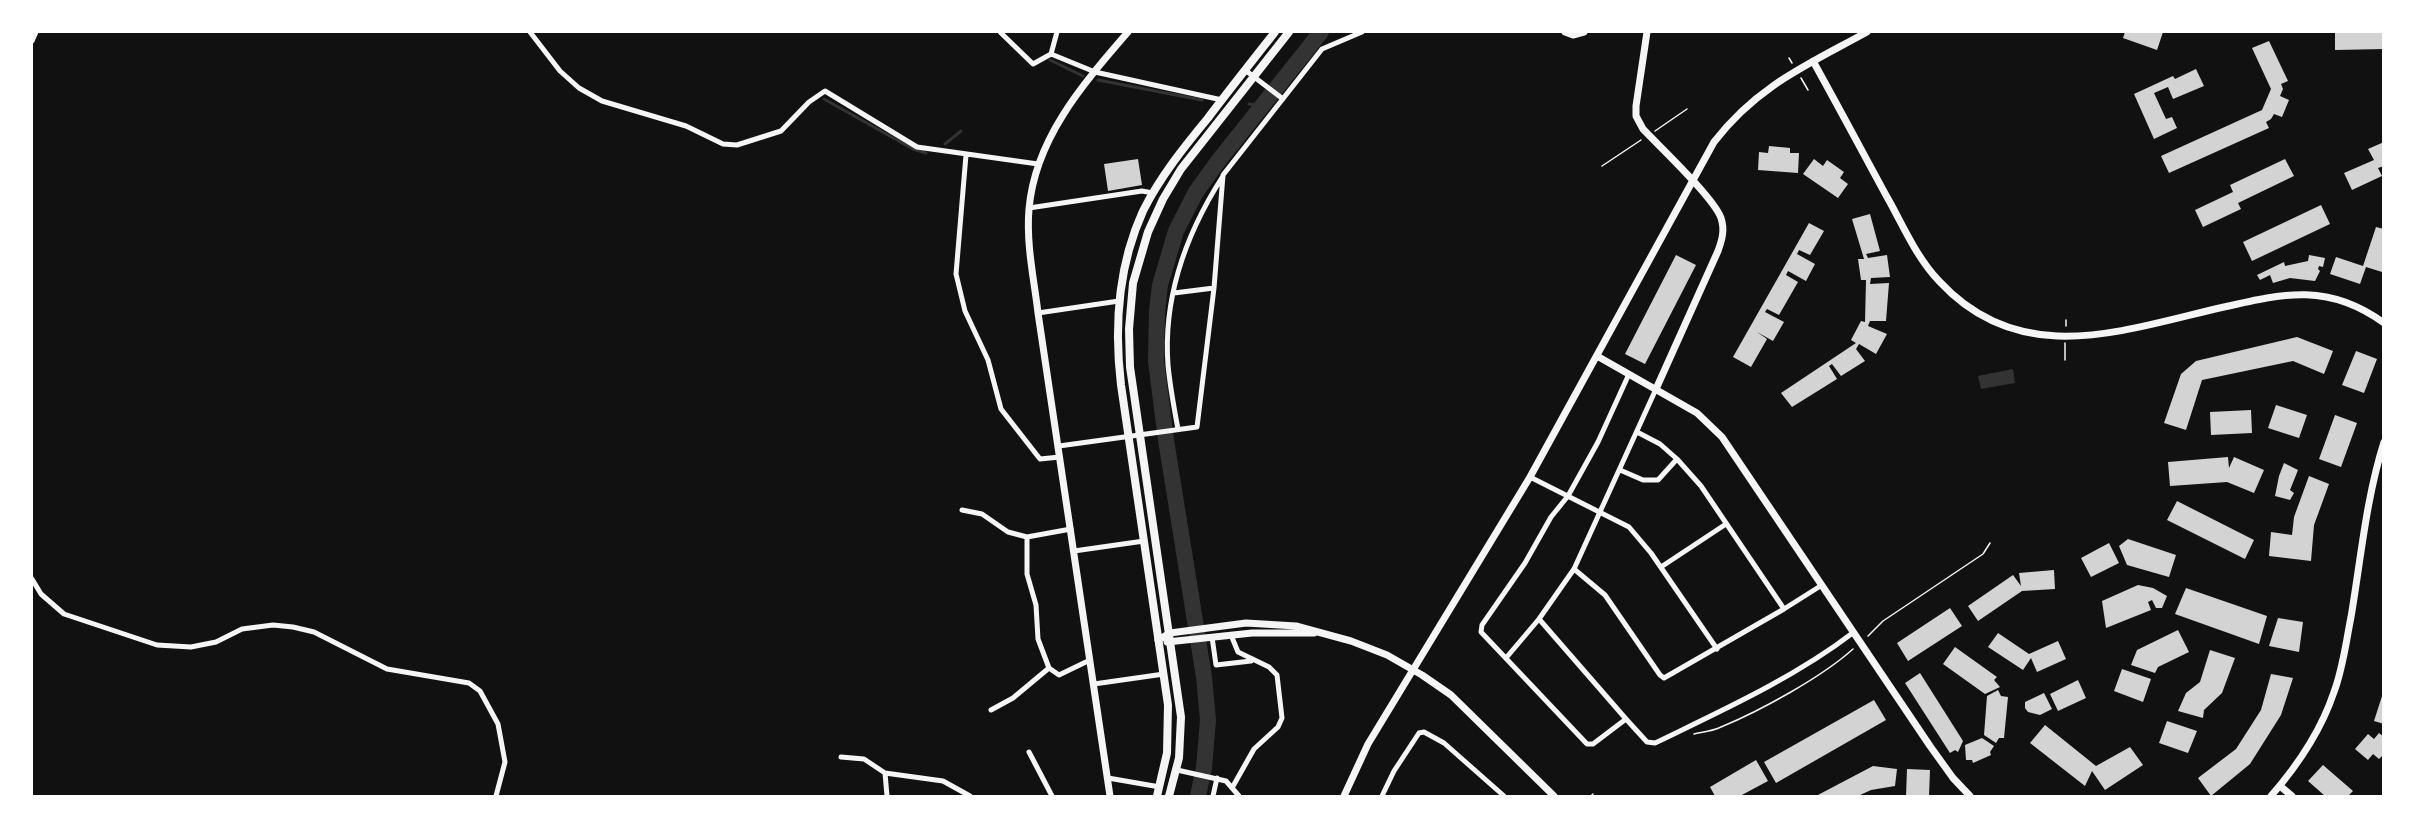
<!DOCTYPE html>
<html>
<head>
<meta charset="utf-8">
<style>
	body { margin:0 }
	#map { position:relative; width:2415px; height:828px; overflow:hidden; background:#111; font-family:"Source Serif 4",serif }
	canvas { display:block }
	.frame { position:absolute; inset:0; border:33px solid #fff; pointer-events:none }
</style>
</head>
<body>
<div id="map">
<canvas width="2415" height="828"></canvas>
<div class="frame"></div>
</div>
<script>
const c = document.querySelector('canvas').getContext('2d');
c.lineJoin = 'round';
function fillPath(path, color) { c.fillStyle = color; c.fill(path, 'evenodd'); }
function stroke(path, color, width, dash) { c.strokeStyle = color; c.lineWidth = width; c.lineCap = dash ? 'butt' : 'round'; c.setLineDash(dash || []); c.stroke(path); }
const water = new Path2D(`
	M2013 369 2015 383 1981 389 1978 376Z`);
const stream = new Path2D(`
	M1050 60 1083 76
	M1098 80 1202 100
	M824 99 913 149 926 153
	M1249 104 1262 106
	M945 144 961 131`);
const river = new Path2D(`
	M1198 796 1204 768 1208 720 1204 677 1166 440 1156 361 1157 311 1160 285 1176 231 1196 192 1219 160 1321 32`);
const building = new Path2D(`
	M2125 32H2163L2157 50 2123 38Z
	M2335 32H2384V49L2335 50Z
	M2269 41 2288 81 2281 84 2283 89 2280 96 2289 100 2282 117 2274 114 2271 119 2266 122 2269 128 2169 173 2161 156 2262 110 2271 89 2252 48Z
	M2196 69 2204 86 2173 99 2168 87 2154 93 2166 119 2172 117 2177 128 2154 139 2134 94 2173 76 2175 79Z
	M2384 142V166L2378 168 2382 176 2352 190 2344 173 2374 160 2368 149Z
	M1769 146 1790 148V153H1799L1798 173 1758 170 1759 152 1768 153Z
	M1138 159 1142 185 1108 191 1104 164Z
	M1814 159 1823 166 1827 160 1844 172 1840 178 1848 184 1838 198 1803 174Z
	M2285 159 2294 176 2238 203 2241 209 2203 227 2195 210 2233 192 2230 185Z
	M2321 205 2330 224 2252 261 2243 242Z
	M1870 214 1880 251 1866 254 1868 258 1887 255 1890 277 1871 278 1870 284 1889 283 1886 321H1870L1868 326 1887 334 1876 354 1859 344 1856 349 1865 361 1841 376 1832 364 1829 366 1837 379 1792 407 1781 393 1856 343 1851 340 1861 321 1865 322 1866 280H1861L1858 259H1864L1852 219Z
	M1809 223 1824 231 1810 255 1799 250 1797 254 1815 264 1806 281 1788 271 1786 275 1798 282 1779 315 1767 309 1765 312 1784 322 1773 341 1757 332 1767 339 1751 367 1733 357Z
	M2376 227 2384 229 2382 272 2366 267 2360 284 2330 274 2336 257 2363 266Z
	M1676 255 1696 265 1645 364 1625 354Z
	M2309 255 2325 258 2323 267 2319 266 2318 269 2320 271 2315 281 2290 278 2273 283 2270 275 2260 280 2257 275 2284 262 2285 266 2308 261Z
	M2297 337 2333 351 2324 374 2293 361 2202 380 2186 430 2164 423 2181 374 2196 361Z
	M2356 351 2377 359 2364 393 2342 385Z
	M2276 405 2307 415 2299 438 2268 428Z
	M2251 410 2252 433 2211 435 2210 412Z
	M2335 415 2357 423 2341 467 2319 459Z
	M2228 457 2229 468 2234 457 2264 470 2254 493 2227 482 2170 486 2168 462Z
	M2284 463 2298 470 2290 490 2294 493 2290 500 2275 496 2279 476Z
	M2309 476 2329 484 2314 525 2311 561 2269 556 2271 532 2292 535 2294 517Z
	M2177 501 2254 540 2245 559 2167 520Z
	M2128 539 2176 555 2169 577 2127 565 2119 546Z
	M2109 543 2119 563 2091 577 2081 558Z
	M2054 570 2055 589 2022 591 1978 621 1968 606 2013 575 2021 586 2019 573Z
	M2138 585 2153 588 2167 596 2162 608H2156L2152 600 2148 602 2151 610 2106 628 2102 601Z
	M2186 588 2267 616 2259 644 2175 614Z
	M1950 608 1962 626 1908 661 1897 643Z
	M2278 618 2303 622 2299 652 2269 646Z
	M2178 630 2189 652 2158 667 2155 673 2131 665 2137 650Z
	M1998 633 2029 654 2058 641 2066 659 2037 672 2031 658 2023 670 1988 647Z
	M1955 647 1997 677 1994 680 2000 687 1985 694 1943 664Z
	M2210 650 2235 658 2222 693 2204 710 2203 718 2178 711 2186 693 2200 682Z
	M2122 669 2151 679 2143 702 2114 691Z
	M1920 673 1963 741 1958 752 1955 750 1950 753 1905 683Z
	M2271 674 2293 678 2281 715 2250 764 2211 796 2198 778 2236 749 2261 710Z
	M2078 680 2086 698 2058 711 2050 694Z
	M1998 690 2001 696 2008 697 2004 738H1999L1996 743 1984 735 1987 696Z
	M2044 693 2052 709 2040 715 2028 712 2025 708V702Z
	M2383 693H2384V724L2374 721Z
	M1874 700 1886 720 1776 783 1764 762Z
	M2167 721 2197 731 2188 753 2159 743Z
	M2045 725 2096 766 2130 747 2143 765 2105 790 2092 771 2085 786 2030 743Z
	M2379 733 2384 737V754L2379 759 2373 754 2368 760 2355 749 2368 734 2374 739Z
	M1982 738 1994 746 1990 752 1991 755 1973 763 1972 760H1966L1965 745Z
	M1756 760 1768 781 1740 796H1715L1710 787Z
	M2323 765 2353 791 2348 796H2325L2308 781Z
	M1873 766 1897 769 1895 786 1871 790 1858 796H1816Z
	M1907 769 1930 770 1929 796H1906Z`);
const path = new Path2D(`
	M1789 58 1792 63
	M1801 78 1808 90
	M1655 131 1687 109
	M1602 166 1641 140
	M2066 326V320
	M2065 360V343
	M1868 636 1883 621 1983 554 1990 543
	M1694 734C1703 732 1713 731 1721 727 1760 711 1822 677 1853 649
	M1591 796 1593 794`);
const minor = new Path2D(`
	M530 32 560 71 579 88 602 101 686 126 723 144 737 145 781 131 809 102 825 91 917 147 1038 164
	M1000 32 1033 64 1051 54
	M1057 32 1051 54 1095 72 1222 100
	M32 41 36 32
	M1245 70 1283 99
	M966 155 956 274 965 311 988 360 1001 409 1040 459 1060 457
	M1029 208 1142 191 1153 193
	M1174 293 1214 288
	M1038 313 1119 301
	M1629 374 1598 442 1568 496 1551 517 1525 563 1482 625 1481 632 1587 744H1593L1626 719 1647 742 1655 743C1723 710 1794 678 1854 632
	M1178 429C1174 408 1170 386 1168 365 1163 297 1187 232 1223 176
	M1059 446 1197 427 1214 288 1223 175 1322 49 1362 32
	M1620 470 1643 480H1658L1677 459
	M1530 477 1629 527 1651 553 1717 649
	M962 510 982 514 1008 532 1027 537 1071 529
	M1027 537V574L1036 605 1038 639 1049 668 1059 675 1090 660
	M1074 551 1144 541
	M1661 567 1726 524
	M1574 569 1605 595 1660 675 1664 678 1784 609 1701 486 1677 459 1660 444 1637 432
	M32 579 41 594 64 614 157 645 191 647 216 642 242 629 273 625 293 627 314 632 387 669 469 683 480 691 498 724 505 762 496 796
	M1784 609 1822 585
	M1539 619 1626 719
	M1231 635 1238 652 1269 667 1277 675 1282 718 1278 727 1254 749 1232 788
	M1212 637 1216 665 1251 661
	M1506 658 1539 619 1574 569 1656 389
	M1094 684 1164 674
	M991 710 1013 698 1049 668
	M1029 752 1052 796
	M841 757 864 759 885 773 887 796
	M1177 770 1226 781 1239 796
	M885 773 943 781 970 796
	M1108 778 1160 787
	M1213 796 1217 778
	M1382 796 1394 771 1419 733 1424 732 1444 743 1504 796`);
const tertiary = new Path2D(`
	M1565 32 1573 35 1584 32
	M1647 32 1636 106V116L1643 129C1661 148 1714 198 1721 218 1725 230 1722 240 1718 251L1656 389
	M1813 61C1838 106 1862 151 1887 197 1903 225 1916 257 1939 281 2021 370 2123 330 2224 307 2285 293 2329 283 2384 323
	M1597 356 1697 413 1722 437 1930 746 1953 778 1970 796
	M1158 640 1170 633 1246 623 1296 626 1351 641 1387 655 1422 675 1451 695 1554 796
	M1167 642 1252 633H1314
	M2280 786 2292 796
	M1110 796 1038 313C1034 279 1026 244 1029 209 1035 138 1084 83 1128 32
	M1344 796 1368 744 1530 477 1714 142C1757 86 1807 65 1867 32
	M2271 796C2298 765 2321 731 2334 692 2343 668 2346 642 2351 617 2361 558 2366 499 2384 442`);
const primary = new Path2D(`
	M1157 796 1167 753 1168 705 1121 385C1114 326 1118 266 1143 211 1160 177 1184 147 1208 118 1230 89 1253 60 1275 32
	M1169 796 1179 758 1181 717 1130 367 1129 329 1133 283 1148 232 1163 199 1181 169 1289 32`);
fillPath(water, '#333');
stroke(stream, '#333', 3);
stroke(river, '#333', 16);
fillPath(building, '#d3d3d3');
stroke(path, '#f5f5f5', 1.5);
stroke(minor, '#f5f5f5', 5);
stroke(tertiary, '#f5f5f5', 7);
stroke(primary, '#f5f5f5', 8);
</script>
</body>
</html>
